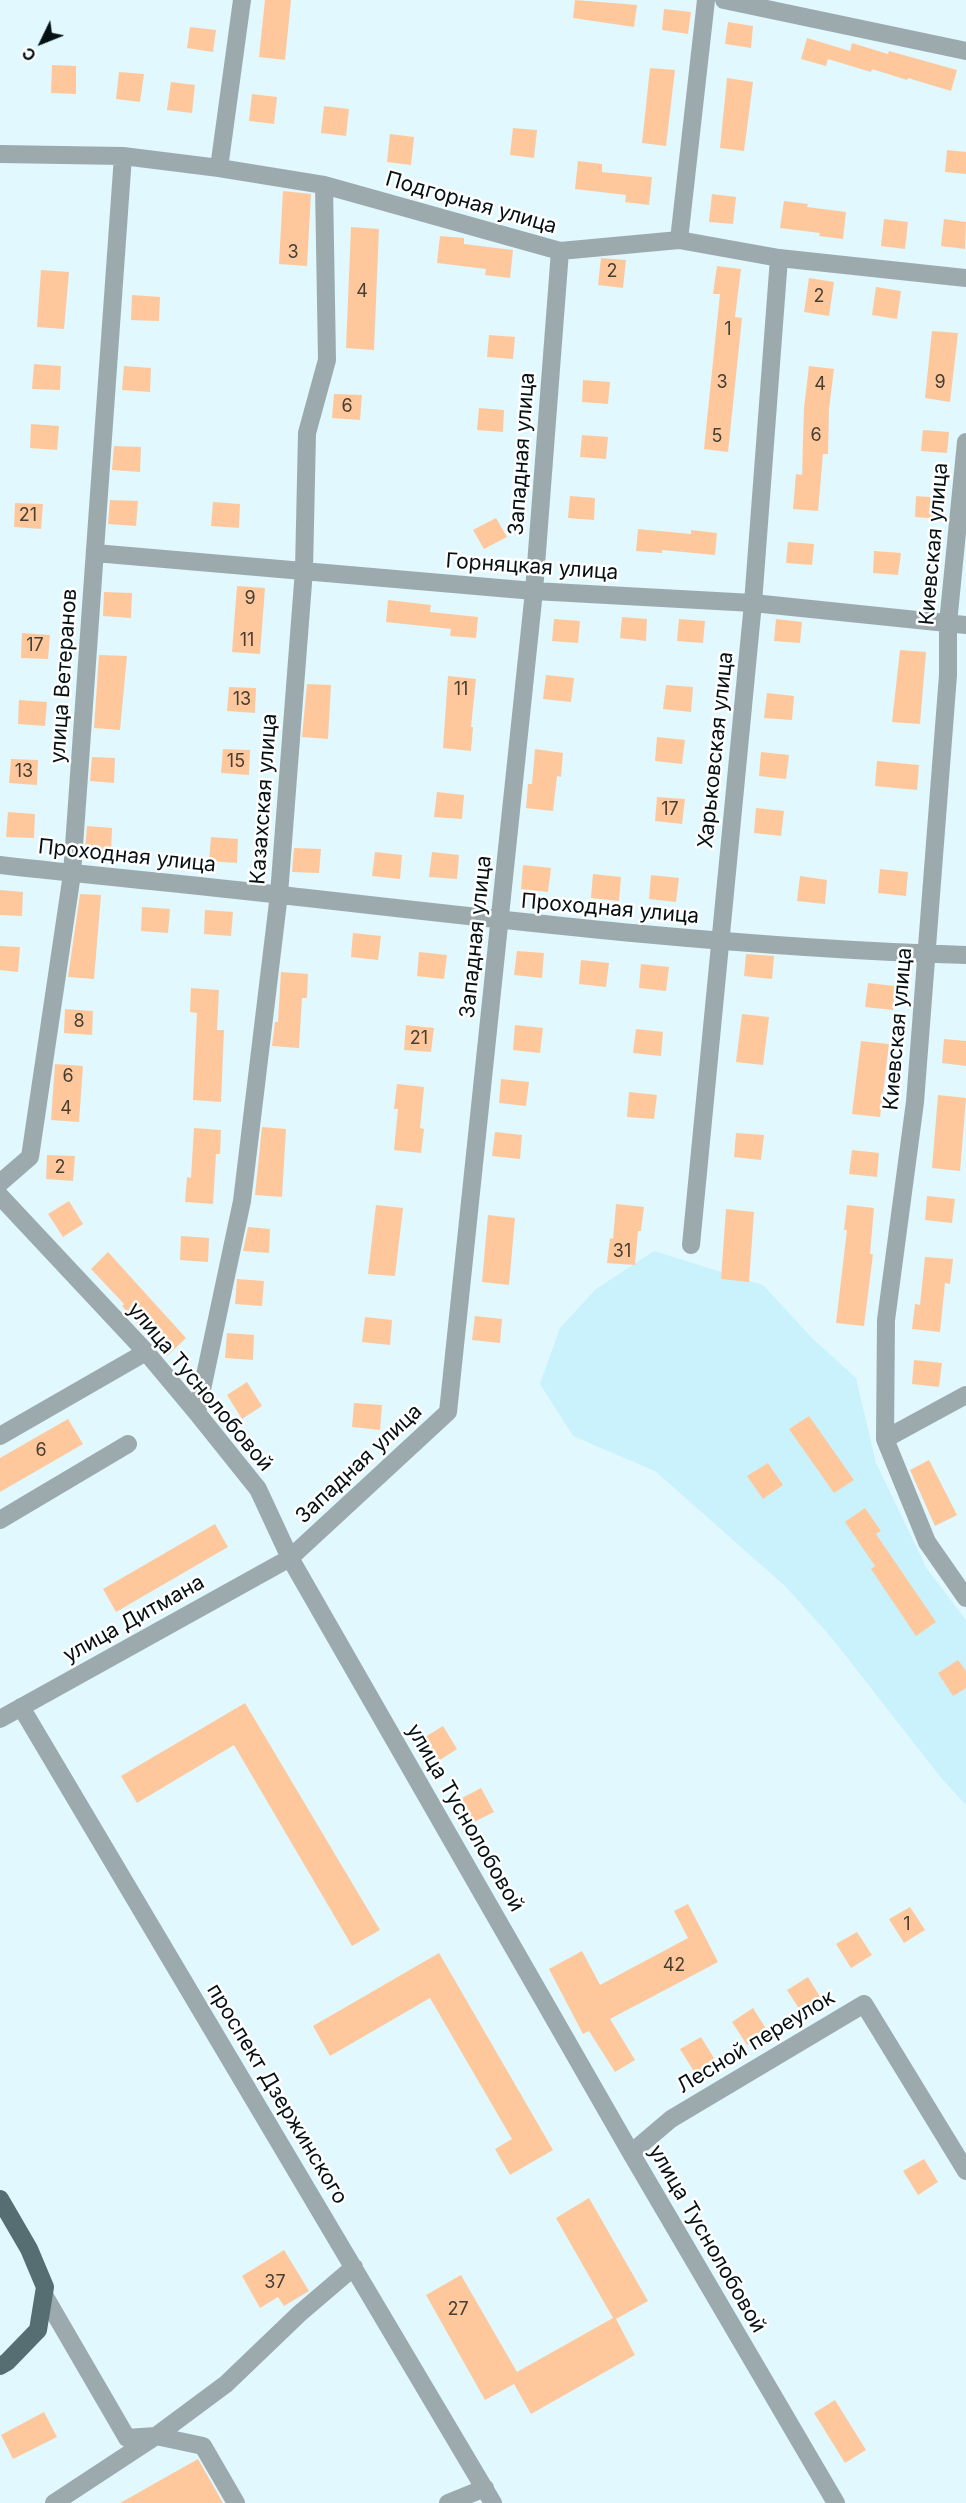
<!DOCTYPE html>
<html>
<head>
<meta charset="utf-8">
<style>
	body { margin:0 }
	#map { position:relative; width:966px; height:2503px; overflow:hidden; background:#e0f8fe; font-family:Inter,sans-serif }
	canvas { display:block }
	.north { position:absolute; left:12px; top:12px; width:60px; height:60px; -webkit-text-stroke:4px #fff; paint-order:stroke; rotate:227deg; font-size:16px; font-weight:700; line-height:24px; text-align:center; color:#061113 }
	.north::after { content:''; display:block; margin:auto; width:21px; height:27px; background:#061113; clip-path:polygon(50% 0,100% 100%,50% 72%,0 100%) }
</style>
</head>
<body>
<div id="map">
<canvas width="966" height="2503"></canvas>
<div class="north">С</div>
</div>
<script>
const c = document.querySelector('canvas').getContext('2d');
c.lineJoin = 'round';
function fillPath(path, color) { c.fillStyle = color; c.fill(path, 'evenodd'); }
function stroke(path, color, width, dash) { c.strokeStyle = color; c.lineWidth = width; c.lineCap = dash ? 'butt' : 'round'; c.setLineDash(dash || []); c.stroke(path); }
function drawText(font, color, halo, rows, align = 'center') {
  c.font = font + ' Inter,sans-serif'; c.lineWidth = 5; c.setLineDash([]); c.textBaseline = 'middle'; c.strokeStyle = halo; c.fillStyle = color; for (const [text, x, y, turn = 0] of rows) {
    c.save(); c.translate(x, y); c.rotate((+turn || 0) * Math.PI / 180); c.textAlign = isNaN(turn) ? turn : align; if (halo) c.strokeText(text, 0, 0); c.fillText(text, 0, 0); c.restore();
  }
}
const built = new Path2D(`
	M654 1251 763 1285 813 1339 856 1378 876 1463 927 1569 966 1620V1805L942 1779 831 1637 785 1586 655 1471 573 1436 540 1384 560 1328 596 1289Z`);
const building = new Path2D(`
	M265 0H291L285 60 259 57Z
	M575 0 637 5 634 27 573 18Z
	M664 9 691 12 688 34 662 30Z
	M728 22 753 26 751 48 725 44Z
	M190 27 216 30 213 52 187 48Z
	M807 38 850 51 852 43 888 54 889 51 957 70 951 91 908 78 907 80 872 69 871 72 828 59 826 66 801 59Z
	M52 65 76 66V94L51 93Z
	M650 68 675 70 666 146 642 143Z
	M119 72 144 74 140 102 116 99Z
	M727 78 753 82 744 151 720 148Z
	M171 82 195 85 192 113 167 110Z
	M252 94 277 97 274 124 249 121Z
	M324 106 349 109 346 136 321 133Z
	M513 128 537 130 534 158 510 155Z
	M390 134 414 137 411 165 387 162Z
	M947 150 966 152V174L945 172Z
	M578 161 602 164V172L652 177 649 205 625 202 626 195 575 189Z
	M283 191 311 194 307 266 279 264Z
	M712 194 736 197 733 224 709 222Z
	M784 201 808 204 807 207 846 212 843 239 819 236 820 233 780 228Z
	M884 219 908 222 905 249 881 246Z
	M944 219 966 222 965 249 941 246Z
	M351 227 379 229 374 350 346 348Z
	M440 236 464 238V244L513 250 510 278 485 275 486 269 437 263Z
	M601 258 626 260 623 288 598 285Z
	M717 266 741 269 735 317 742 318 728 452 704 449 720 294H713Z
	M41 270 69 272 64 329 37 327Z
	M809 278 834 282 829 316 804 312Z
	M876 287 901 291 897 319 872 315Z
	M132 295 160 297 159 321 131 320Z
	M932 331 958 333 950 402 925 398Z
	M489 335 515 337 513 359 487 357Z
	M34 364 61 366 60 390 32 389Z
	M124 366 151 368 150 392 122 390Z
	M809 366 834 369 829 409 828 454H823L818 511 793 509 796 474 802 475 804 408Z
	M583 380 610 382 608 404 582 402Z
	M334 394 362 395 360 420 332 418Z
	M479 408 504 410 503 432 477 430Z
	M31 424 59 426 57 450 30 448Z
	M923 430 949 432 947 453 921 451Z
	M582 435 608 437 606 459 580 457Z
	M114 446 141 447 140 472 112 470Z
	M570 496 595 498 594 520 568 518Z
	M916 496 942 498 941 519 915 517Z
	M110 500 138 501 136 526 108 524Z
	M213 502 240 504 239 528 211 526Z
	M15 503 43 504 41 529 14 527Z
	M496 518 507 537 484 549 473 530Z
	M638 529 691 534V530L717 533 715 555 662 550V553L636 551Z
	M788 542 814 544 812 565 786 563Z
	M874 551 901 553 898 575 873 573Z
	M237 586 265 588 260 654 232 652Z
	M104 592 132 593 131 618 103 616Z
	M388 600 431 605 430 612 478 617 476 638 450 636 451 629 386 622Z
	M622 617 647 619 646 641 620 638Z
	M554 619 580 621 578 643 552 641Z
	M679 619 705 621 703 643 677 641Z
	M776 619 802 622 800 643 774 641Z
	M22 633 50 635 48 659 21 658Z
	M900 650 926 652 920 724 892 722Z
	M99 655 127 656 120 730 94 728Z
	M546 675 574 678 571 702 543 699Z
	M448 676 476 679 471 727H473L471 751 443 748Z
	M307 684 331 685 328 739 302 737Z
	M666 685 693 687 691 712 663 709Z
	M229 687 256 688 255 713 227 711Z
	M767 693 794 696 792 720 764 718Z
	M19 700 47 702 45 726 18 724Z
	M657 737 685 740 682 764 655 761Z
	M223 749 250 750 249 775 221 773Z
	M535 749 563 753 561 777 557 776 553 811 526 808 528 784H532Z
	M761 752 789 755 786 779 759 776Z
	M92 757 115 758 114 783 90 781Z
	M11 759 38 760 37 785 9 783Z
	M877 761 919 765 917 790 875 786Z
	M437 792 464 795 462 819 434 817Z
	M657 797 685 799 682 824 655 821Z
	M756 808 784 811 781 836 754 833Z
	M8 812 35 814 34 838 6 837Z
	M87 826 112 828 111 852 85 850Z
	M211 837 238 839 237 863 209 861Z
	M294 848 321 849 319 873 292 872Z
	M375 852 402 855 400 879 372 876Z
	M432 852 459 855 457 879 429 877Z
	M523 865 551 868 548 892 521 889Z
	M880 869 908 872 906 896 878 893Z
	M593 874 621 877 619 901 591 898Z
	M651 875 679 878 676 902 649 899Z
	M800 876 827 880 825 904 797 901Z
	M0 890 23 892 22 916 0 915Z
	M80 894 101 895 94 979 68 977Z
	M142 907 170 909 168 933 141 931Z
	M205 910 233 912 231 936 204 934Z
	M353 933 381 936 378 960 351 957Z
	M0 946 20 947 18 972 0 970Z
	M517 951 544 953 542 978 514 975Z
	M419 952 447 955 444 979 417 976Z
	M746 954 774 956 772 979 744 976Z
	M581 960 609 963 606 987 579 984Z
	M641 964 669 967 666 991 639 988Z
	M281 972 308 974 307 998H302L299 1048 272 1046 275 1022H278Z
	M868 983 895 986 893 1010 865 1007Z
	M191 988 219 990 217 1030H224L221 1102 193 1100 197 1013 190 1012Z
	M65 1009 93 1011 92 1035 64 1033Z
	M742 1014 769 1017 763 1065 736 1062Z
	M406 1025 434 1028 431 1052 404 1050Z
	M515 1025 543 1028 540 1053 513 1050Z
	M636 1029 663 1032 661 1056 633 1053Z
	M944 1039 966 1041V1066L942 1063Z
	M861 1041 889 1044 880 1117 852 1114Z
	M55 1064 83 1066 79 1122 51 1120Z
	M501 1079 529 1082 526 1106 499 1103Z
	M397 1084 424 1087 420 1128 424 1129 421 1153 394 1150 398 1109H394Z
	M629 1092 657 1095 654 1119 627 1117Z
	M938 1095 966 1098 960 1171 932 1168Z
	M262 1127 286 1129 282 1197 255 1195Z
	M194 1128 221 1130 220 1154H216L213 1204 185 1202 187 1177 191 1178Z
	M495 1132 522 1135 520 1159 492 1156Z
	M736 1133 764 1135 761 1160 734 1157Z
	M852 1150 879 1153 877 1177 849 1174Z
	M47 1155 75 1156 73 1181 46 1179Z
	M927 1196 955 1199 952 1223 925 1220Z
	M69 1201 83 1224 63 1237 48 1214Z
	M616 1204 644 1207 641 1231H638L635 1265 607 1263 610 1238 613 1239Z
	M376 1205 403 1208 395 1276 368 1274Z
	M847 1205 874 1208 870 1254H873L864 1326 836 1323 847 1230H844Z
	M726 1209 754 1212 749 1282 721 1279Z
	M488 1215 515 1218 509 1285 482 1282Z
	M248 1227 270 1229 269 1253 243 1251Z
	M181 1236 209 1238 208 1262 180 1260Z
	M108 1252 186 1338 167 1356 122 1306 124 1304 91 1269Z
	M925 1257 953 1259 950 1284 945 1283 940 1332 912 1329 915 1304 920 1305Z
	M237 1279 264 1281 262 1306 235 1304Z
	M475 1316 502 1319 500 1343 472 1340Z
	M365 1317 392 1320 390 1345 362 1342Z
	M227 1333 254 1335 253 1360 225 1358Z
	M914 1360 942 1363 939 1387 912 1384Z
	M247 1382 262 1406 242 1419 227 1395Z
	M354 1403 382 1405 380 1430 352 1427Z
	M809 1416 854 1480 834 1493 789 1429Z
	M68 1419 83 1444 0 1492V1458Z
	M929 1460 957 1515 935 1526 910 1470Z
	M768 1463 783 1485 763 1499 747 1476Z
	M865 1508 881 1531 876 1534 936 1622 916 1636 871 1569 875 1566 845 1522Z
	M215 1524 228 1547 116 1612 103 1589Z
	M958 1660 966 1671V1688L953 1696 938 1673Z
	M245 1703 380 1930 352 1946 234 1745 137 1803 121 1776Z
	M443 1726 457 1749 437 1762 422 1739Z
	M481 1788 494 1812 472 1823 460 1799Z
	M688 1904 718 1962 610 2019 635 2060 615 2072 589 2031 583 2034 549 1969 582 1951 600 1985 688 1938 674 1911Z
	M910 1907 925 1930 904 1943 889 1919Z
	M857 1932 872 1955 851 1968 836 1944Z
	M439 1953 553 2150 510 2175 495 2149 512 2139 430 1998 330 2056 313 2026Z
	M808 1977 822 2000 802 2013 787 1990Z
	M753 2008 768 2032 747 2045 732 2022Z
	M701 2037 715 2060 695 2073 680 2049Z
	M924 2159 938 2182 918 2195 903 2171Z
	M589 2198 648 2301 616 2319 635 2355 531 2414 514 2384 485 2400 426 2295 461 2275 517 2372 613 2318 556 2218Z
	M284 2250 309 2291 284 2306 278 2297 260 2308 242 2276Z
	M835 2400 866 2450 845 2463 814 2413Z
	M44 2412 57 2437 13 2459 1 2435Z
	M198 2459 223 2503H120Z`);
const minor = new Path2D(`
	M724 0 966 51
	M0 154 123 156 219 168 324 185 560 251 679 240 779 258 966 278
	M219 168 242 0
	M679 240 706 0
	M966 442 948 623V675L915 1102 886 1320 885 1439 927 1542 966 1598
	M95 553 534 591 753 603 966 625
	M0 865C94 876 188 884 281 895 509 921 736 948 966 955
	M0 1183 30 1157 72 874 123 156
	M0 1196 146 1352 197 1413 258 1489 290 1558 631 2153 836 2503
	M691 1245 753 603 779 258
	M197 1413 242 1201 279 894 304 570 307 433 327 360 324 185
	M0 1436 146 1352
	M885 1439 966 1395
	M0 1520 128 1444
	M21 1707 493 2503
	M0 1719 290 1558 448 1412 534 591 560 251
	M631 2153 671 2119 864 2004 966 2171
	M44 2295 127 2438 156 2436 203 2446 236 2503
	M54 2503 156 2436 226 2384 299 2314 354 2267
	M448 2503 485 2488`);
const major = new Path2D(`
	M0 2199 29 2249 45 2287 38 2330 7 2362 0 2366`);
const numberNames = [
	["3",293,253],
	["2",612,272],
	["4",362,292],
	["2",819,297],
	["1",728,330],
	["3",722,383],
	["9",940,383],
	["4",820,385],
	["6",347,407],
	["6",816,436],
	["5",717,437],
	["21",28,516],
	["9",250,599],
	["11",247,641],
	["17",35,646],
	["11",461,690],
	["13",242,700],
	["15",236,762],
	["13",24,772],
	["17",670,810],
	["8",79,1022],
	["21",419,1039],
	["6",68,1077],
	["4",66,1109],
	["2",60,1168],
	["31",622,1252],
	["6",41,1451],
	["1",907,1925],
	["42",674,1966],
	["37",275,2283],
	["27",458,2310]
];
const streetNames = [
	["Подгорная улица",471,203,16],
	["Западная улица",522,454,-86],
	["Киевская улица",934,544,-85],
	["Горняцкая улица",532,567,4],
	["улица Ветеранов",64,676,-86],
	["Харьковская улица",716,750,-84],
	["Казахская улица",264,799,-86],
	["Проходная улица",127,856,6],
	["Проходная улица",610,909,5],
	["Западная улица",476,937,-84],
	["Киевская улица",898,1029,-85],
	["улица Туснолобовой",200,1387,50],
	["Западная улица",359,1464,-43],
	["улица Дитмана",134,1619,-29],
	["улица Туснолобовой",465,1818,60],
	["Лесной переулок",756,2042,-31],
	["проспект Дзержинского",277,2094,59],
	["улица Туснолобовой",707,2239,60]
];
fillPath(built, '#caf2fc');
fillPath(building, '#ffc89c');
stroke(minor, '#9daaad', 18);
stroke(major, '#566d72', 18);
drawText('18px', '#443f35', null, numberNames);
drawText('21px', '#061113', '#fff', streetNames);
</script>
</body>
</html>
